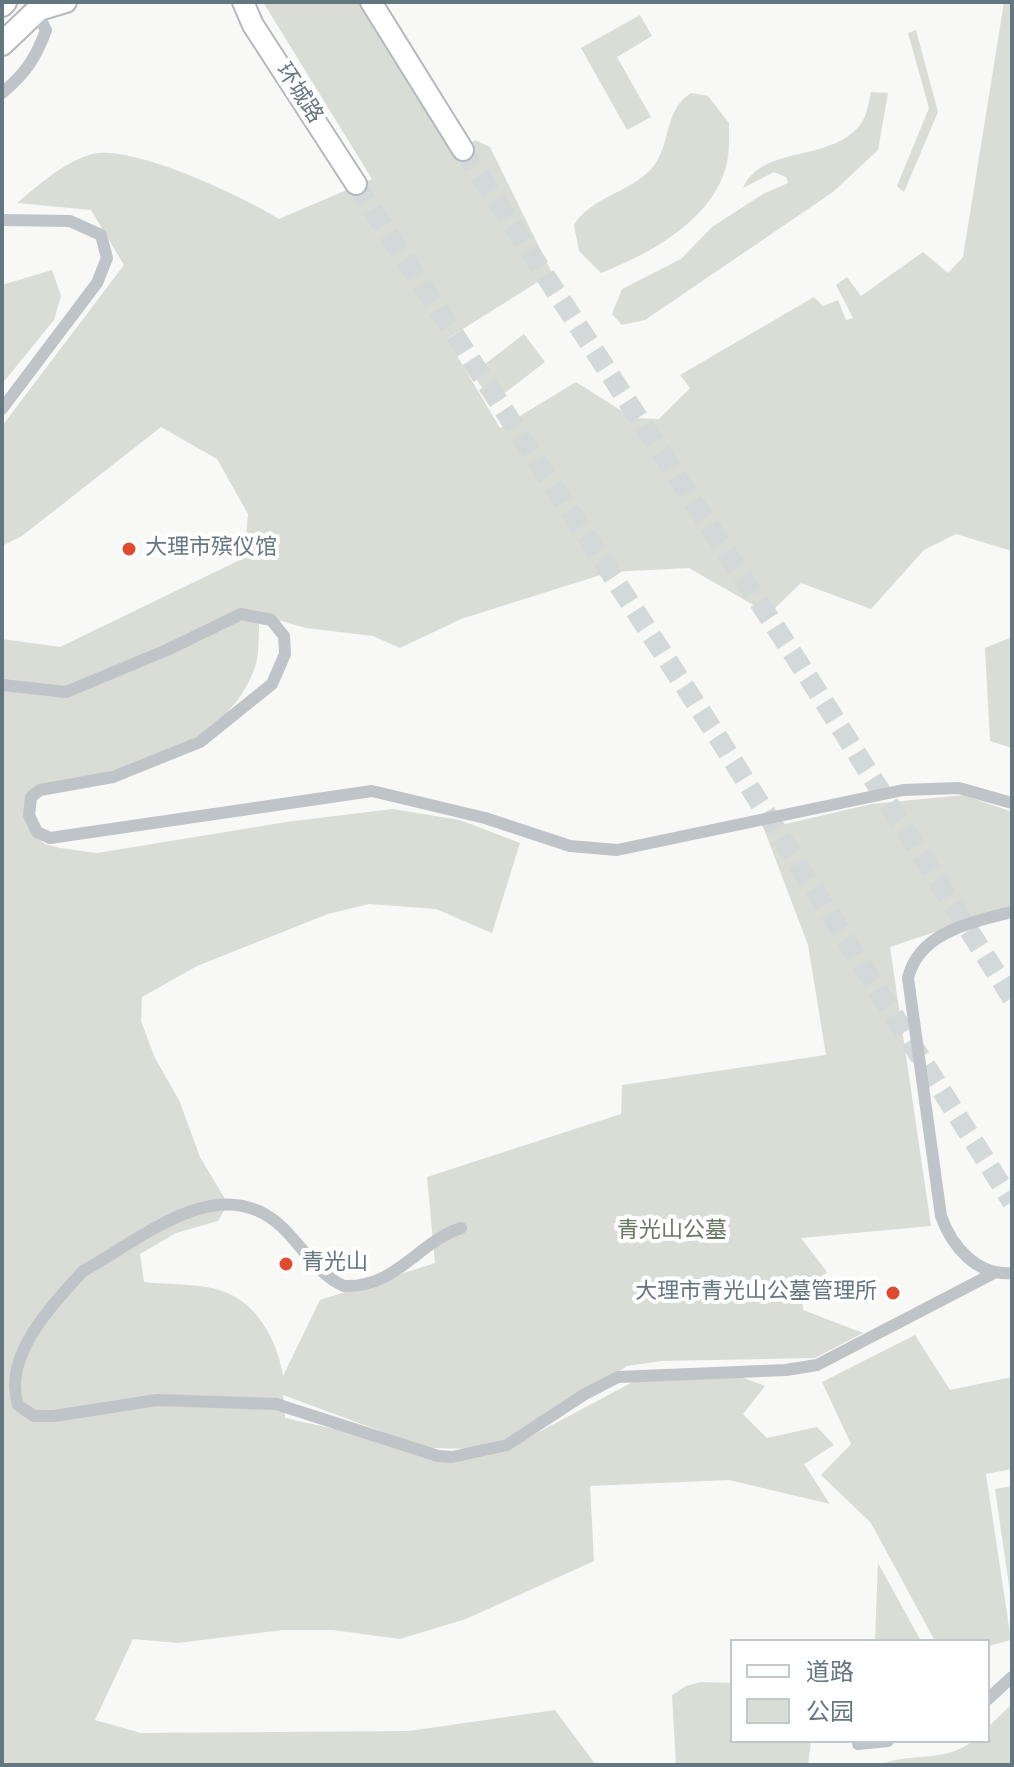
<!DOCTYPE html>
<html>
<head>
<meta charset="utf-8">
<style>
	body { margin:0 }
	#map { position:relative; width:1014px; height:1767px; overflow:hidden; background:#f8f8f6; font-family:"Source Sans 3","Noto Sans SC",sans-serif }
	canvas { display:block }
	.frame { position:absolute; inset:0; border:4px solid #647680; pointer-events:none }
	.legend { position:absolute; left:730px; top:1639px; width:260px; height:104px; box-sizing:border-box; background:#fff; border:2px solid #c1c8cc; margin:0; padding:10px 14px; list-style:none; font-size:24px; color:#647680 }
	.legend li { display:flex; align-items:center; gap:16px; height:40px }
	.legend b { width:40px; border:2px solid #c1c8cc }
</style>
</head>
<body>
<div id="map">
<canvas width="1014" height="1767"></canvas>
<div class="frame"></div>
<ul class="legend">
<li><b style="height:10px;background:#fff"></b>道路</li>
<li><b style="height:22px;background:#d9ddd5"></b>公园</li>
</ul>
</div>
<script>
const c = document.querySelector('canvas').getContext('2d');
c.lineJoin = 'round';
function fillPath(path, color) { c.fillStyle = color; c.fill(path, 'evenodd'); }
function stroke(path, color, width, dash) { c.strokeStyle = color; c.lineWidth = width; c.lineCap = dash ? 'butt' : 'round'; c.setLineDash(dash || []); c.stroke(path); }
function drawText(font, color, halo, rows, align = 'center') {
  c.font = font + ' "Source Sans 3","Noto Sans SC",sans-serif'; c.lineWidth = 8; c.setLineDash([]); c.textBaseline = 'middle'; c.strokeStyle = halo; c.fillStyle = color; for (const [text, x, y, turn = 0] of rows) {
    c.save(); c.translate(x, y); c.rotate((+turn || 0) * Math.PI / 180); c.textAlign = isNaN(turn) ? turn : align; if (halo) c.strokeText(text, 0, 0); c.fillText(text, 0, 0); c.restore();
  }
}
const green = new Path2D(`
	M263 2H358L455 156 475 140 490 147 552 273 447 339 500 428 576 382 633 418 659 419 690 388 680 375 814 297 823 306 838 300 846 320 853 318 836 285 847 277 861 296 923 252 948 273 963 257 1004 2H1012V551L956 534 924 550 871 609 801 583 769 614 689 568 610 572 461 619 400 648 373 636 306 628 260 615C258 630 260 649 256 664 227 754 114 772 34 788L31 833 45 844 60 848 97 853 293 821 393 809 460 820 520 843 492 933 436 909 369 904 328 914 197 966 142 997 141 1021 155 1058 179 1100 200 1157 228 1204 218 1221 176 1233 140 1254 144 1282C169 1285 202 1283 225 1292 259 1305 278 1343 283 1376L320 1300 435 1263 427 1177 621 1114 622 1085 826 1055 808 945 764 829 871 804 964 795 1012 812V906L890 947 931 1226 801 1238 827 1272 802 1296 803 1310 863 1333 815 1358 662 1361 627 1366 540 1427 476 1449 431 1448 469 1457 524 1440 642 1377 731 1373 765 1386 743 1414 767 1438 817 1427 834 1445 804 1464 830 1504 729 1480 590 1486 594 1561 466 1619 400 1639 333 1630H283L178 1643 133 1639 95 1720 141 1733 409 1731 555 1710 596 1765H2V639L60 647 244 558 248 514 217 459 161 427 22 536 2 546V426L124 265 91 210 17 203C37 186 63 163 89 155 127 141 244 197 279 219L372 179ZM283 1395 421 1446 420 1448 285 1418Z
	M640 15 652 36 617 57 651 117 627 130 581 48Z
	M916 30 938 112 904 192 897 186 929 108 908 33Z
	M871 92 888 93 878 150 833 192 645 320 622 325 612 314 622 289 681 259 712 227 763 194 788 183 786 177 774 172 743 188C763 143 834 164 862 122 867 115 869 101 871 92Z
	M691 93 708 96 729 123C729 139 730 158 724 173 707 223 647 255 601 273L579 251 574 225C592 196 630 193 652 168 672 145 663 110 691 93Z
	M52 270 61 296 54 320 2 384V285Z
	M524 334 545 362 493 402 472 374Z
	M1012 637V748L990 741 985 648Z
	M915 1335 950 1390 1012 1377V1469L986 1474 1011 1640 988 1646V1641H935L871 1523 821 1475 851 1444 822 1382Z
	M1012 1486V1606L995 1489Z
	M878 1563 921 1641H875Z
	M701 1682 732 1683V1741H811L808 1765H676L672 1695 686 1686Z
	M1012 1704V1765H879C910 1752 947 1763 972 1741H988V1727Z`);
const primaryTunnel = new Path2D(`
	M463 150 812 683 1012 998
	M356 184 721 742 1012 1202`);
const street = new Path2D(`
	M2 93C25 74 36 58 46 30L36 11
	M2 220 70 221 101 235 107 258 97 283 2 409
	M2 685 66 692 167 650 241 614 271 620 284 636 285 654 272 684 200 742 113 777 40 790 31 797 29 815 37 832 50 838 372 791 485 818 570 846 617 850 903 790 959 788 1012 803
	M1012 912C972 922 919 932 908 978L941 1216C952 1247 977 1276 1012 1273
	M461 1228C417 1243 396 1288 344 1286 319 1276 302 1246 282 1227 219 1168 141 1240 83 1271 53 1304 2 1356 18 1405L34 1416H54L157 1400 276 1404 438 1456 452 1457 507 1445 585 1394 618 1377 786 1370 817 1365 994 1273
	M988 1699 1012 1677
	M858 1744 888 1741`);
const primary = new Path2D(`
	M243 2 253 25 356 184
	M371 2 463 150
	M36 11 66 2`);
const highway = new Path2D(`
	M2 5 5 2
	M2 44 46 2`);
const markers = [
	[129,549,8,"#e04a2e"],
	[286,1264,8,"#e04a2e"],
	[893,1293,8,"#e04a2e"]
];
const streetNames = [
	["环城路",298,94,57]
];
const poiNames = [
	["大理市殡仪馆",145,549],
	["青光山",302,1264],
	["大理市青光山公墓管理所",877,1293,"right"]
];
const parkNames = [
	["青光山公墓",672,1232]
];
fillPath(green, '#d9ddd5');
stroke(primaryTunnel, '#d3d8d8', 20, [20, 10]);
stroke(primary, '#b3b9bc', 24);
stroke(highway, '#b3b8bb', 26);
stroke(street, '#bfc4c8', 12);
stroke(primary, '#fff', 20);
stroke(highway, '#fff', 22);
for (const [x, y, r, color] of markers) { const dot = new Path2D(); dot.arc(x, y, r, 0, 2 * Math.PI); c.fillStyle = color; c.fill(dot); stroke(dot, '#fff', 3); }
drawText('22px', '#647680', '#fff', streetNames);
drawText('22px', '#647680', '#fff', poiNames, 'left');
drawText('22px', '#687863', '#fff', parkNames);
</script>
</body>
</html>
